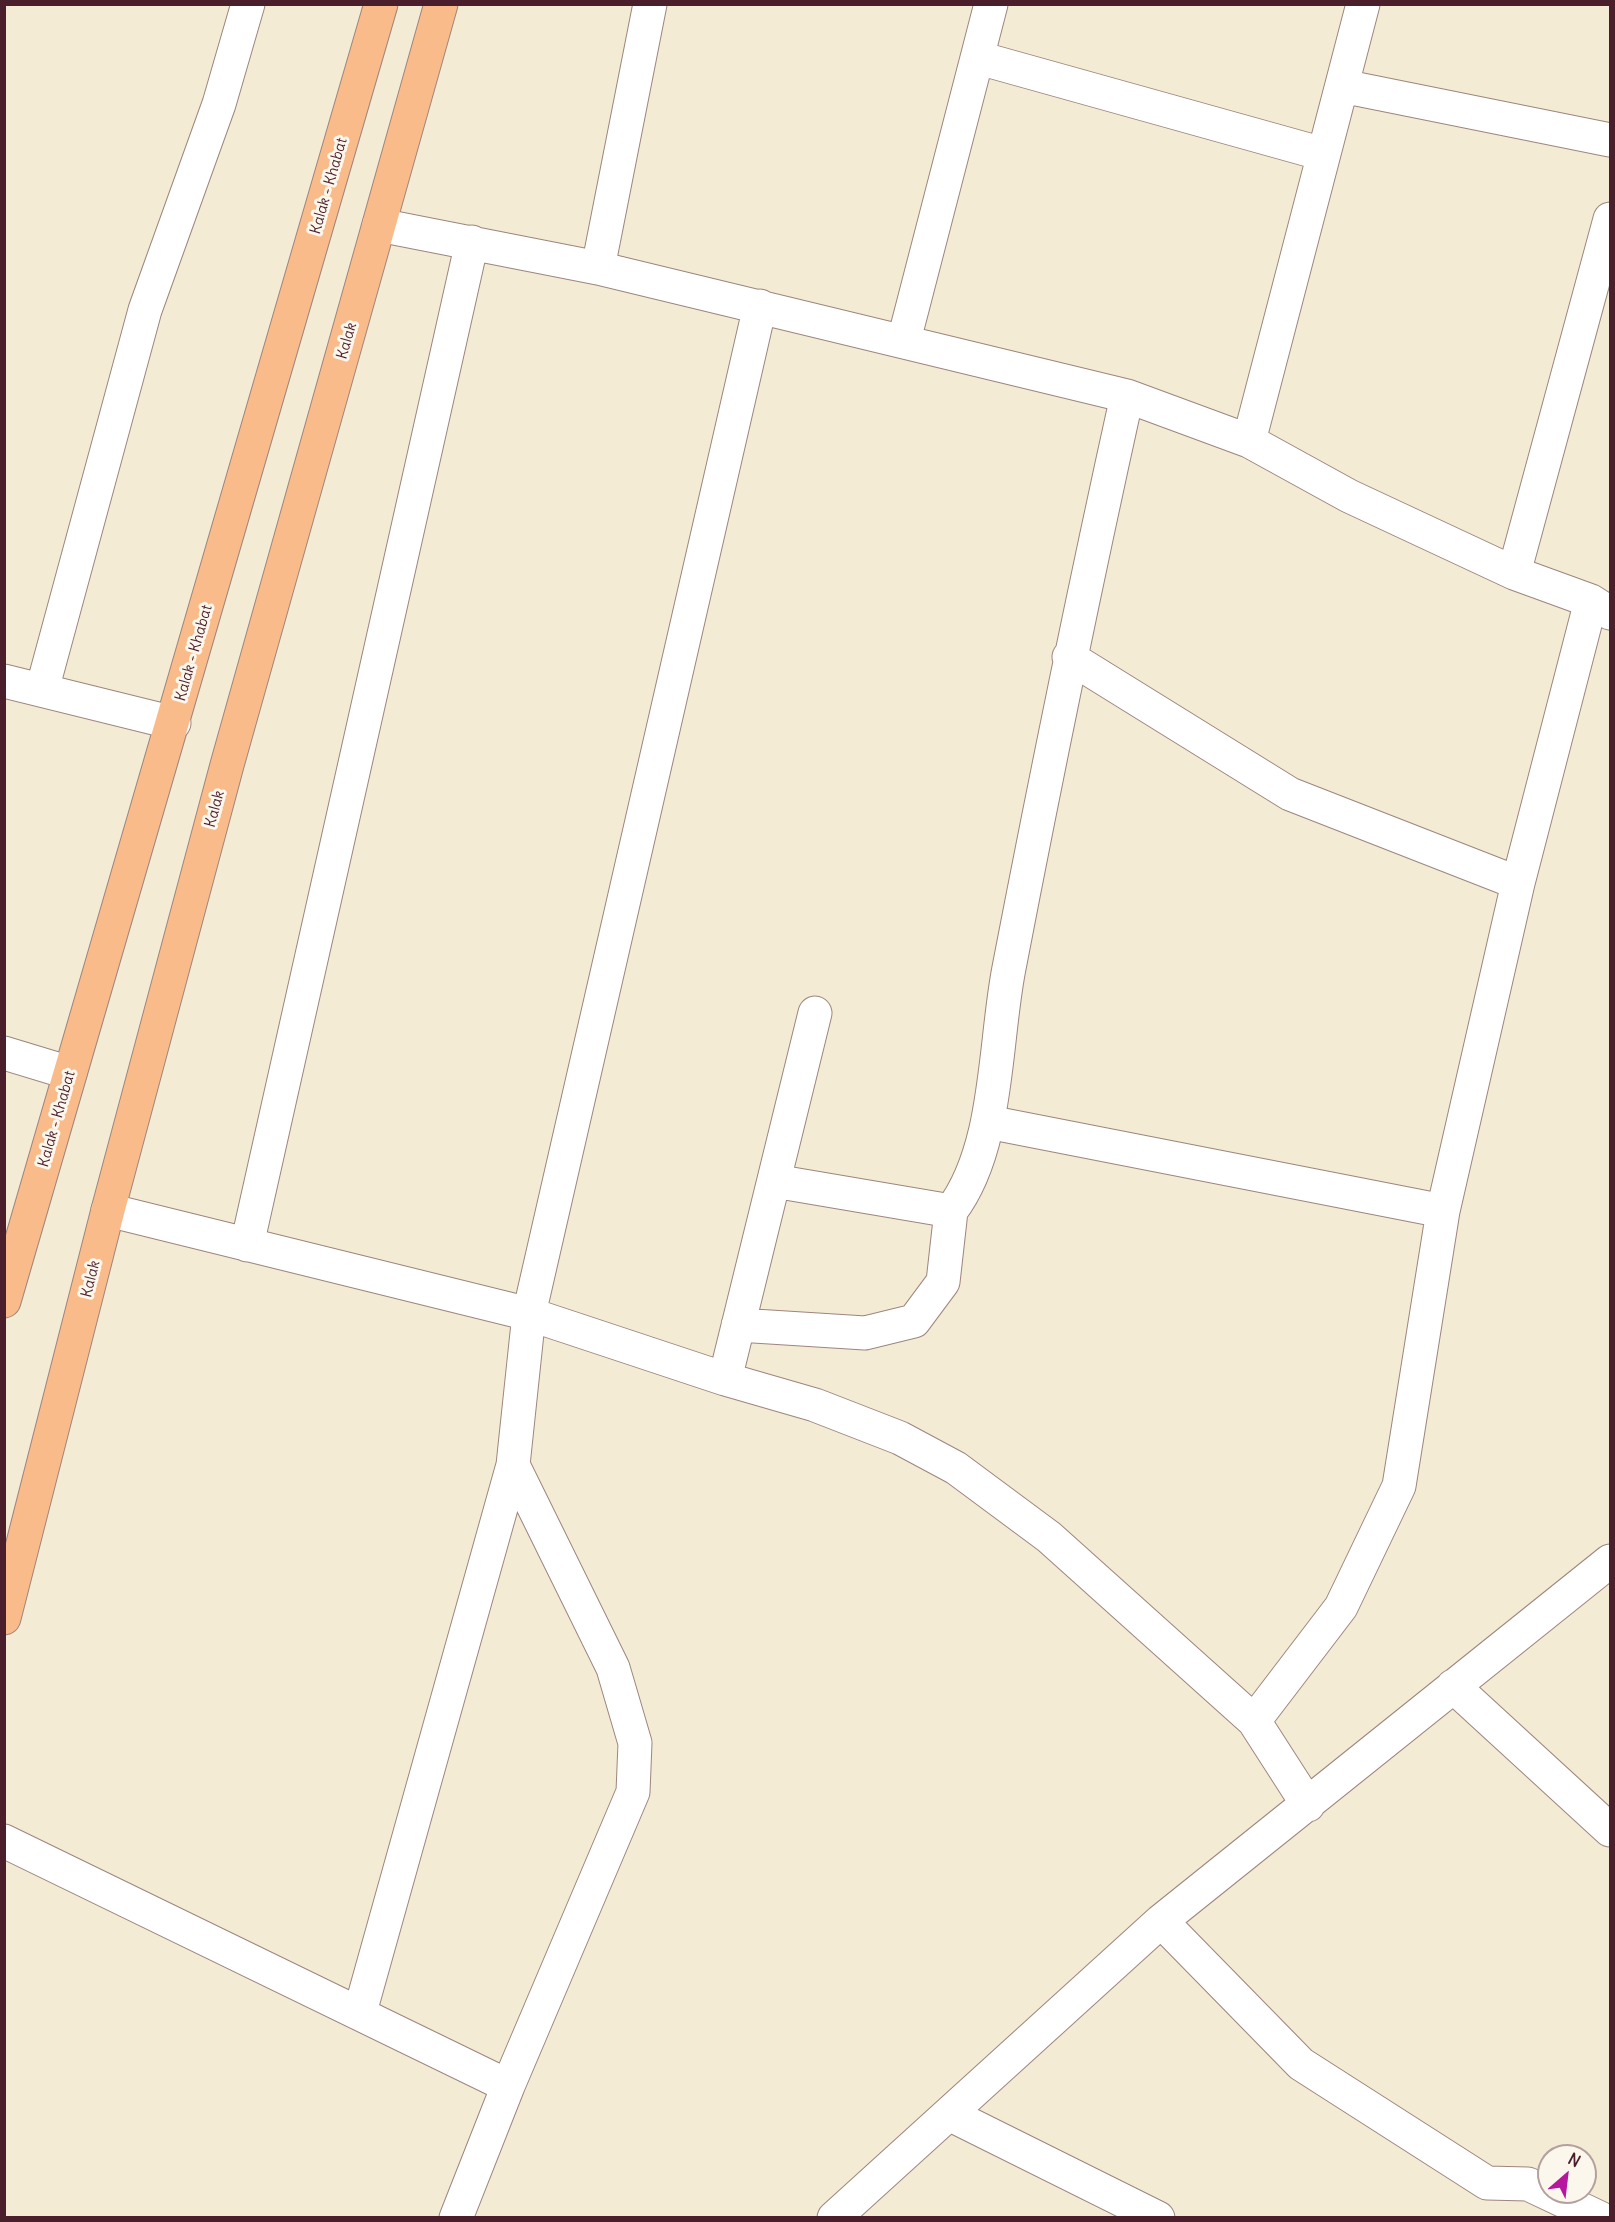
<!DOCTYPE html>
<html>
<head>
<meta charset="utf-8">
<style>
	body { margin:0 }
	#map { position:relative; width:1615px; height:2222px; overflow:hidden; background:#f3ebd3; font-family:Delius,sans-serif }
	canvas { display:block }
	.frame { position:absolute; inset:0; border:6px solid #4a1f2b; pointer-events:none }
	.north { position:absolute; left:1537px; top:2144px; width:60px; height:60px; box-sizing:border-box; background:#fbf7ec; border:2px solid #b4a19f; border-radius:50%; rotate:28deg; font-size:16px; font-weight:700; line-height:24px; text-align:center; color:#4a1f2b }
	.north::after { content:''; display:block; margin:auto; width:21px; height:27px; background:#b5179e; clip-path:polygon(50% 0,100% 100%,50% 72%,0 100%) }
</style>
</head>
<body>
<div id="map">
<canvas width="1615" height="2222"></canvas>
<div class="frame"></div>
<div class="north">N</div>
</div>
<script>
const c = document.querySelector('canvas').getContext('2d');
c.lineJoin = 'round';
function stroke(path, color, width, dash) { c.strokeStyle = color; c.lineWidth = width; c.lineCap = dash ? 'butt' : 'round'; c.setLineDash(dash || []); c.stroke(path); }
function drawText(font, color, halo, rows, align = 'center') {
  c.font = font + ' Delius,sans-serif'; c.lineWidth = 6; c.setLineDash([]); c.textBaseline = 'middle'; c.strokeStyle = halo; c.fillStyle = color; for (const [text, x, y, turn = 0] of rows) {
    c.save(); c.translate(x, y); c.rotate((+turn || 0) * Math.PI / 180); c.textAlign = isNaN(turn) ? turn : align; if (halo) c.strokeText(text, 0, 0); c.fillText(text, 0, 0); c.restore();
  }
}
const minor = new Path2D(`
	M979 58 1323 154
	M1342 86 1610 140
	M379 225 598 268 1127 396 1249 441 1349 496 1514 573 1591 601 1610 613
	M598 268 650 4
	M904 340 991 4
	M1249 441 1363 4
	M1514 573 1610 219
	M1069 657 1290 794 1518 883
	M4 681 174 723
	M42 690 145 310 219 104 248 4
	M4 1053 70 1073
	M988 1122 1443 1211
	M774 1181 951 1211C999 1148 994 1044 1009 968 1046 776 1085 586 1127 396
	M108 1210 529 1314 725 1379 815 1405 900 1438 956 1468 1049 1537 1254 1721 1308 1805
	M247 1245 472 242
	M738 1325 865 1333 914 1321 943 1282 951 1211
	M725 1379 815 1013
	M1453 1686 1610 1830
	M1254 1721 1341 1607 1399 1486 1443 1211 1518 883 1591 601
	M4 1841 508 2086
	M1161 1921 1301 2064 1487 2183 1528 2184 1600 2218
	M360 2012 513 1465 529 1314 760 306
	M949 2114 1158 2218
	M456 2218 508 2086 633 1792 635 1743 613 1668 513 1465
	M834 2218 1161 1921 1610 1561`);
const major = new Path2D(`
	M4 1301 381 4
	M4 1618 108 1210 227 765 441 4`);
const streetNames = [
	["Kalak - Khabat",329,186,-74],
	["Kalak",347,341,-74],
	["Kalak - Khabat",194,653,-74],
	["Kalak",215,809,-75],
	["Kalak - Khabat",57,1119,-74],
	["Kalak",91,1279,-76]
];
stroke(minor, '#9e857f', 35);
stroke(major, '#9e857f', 35);
stroke(minor, '#fff', 33);
stroke(major, '#fabb8b', 33);
drawText('15px', '#4a1f2b', '#fbf7ec', streetNames);
</script>
</body>
</html>
